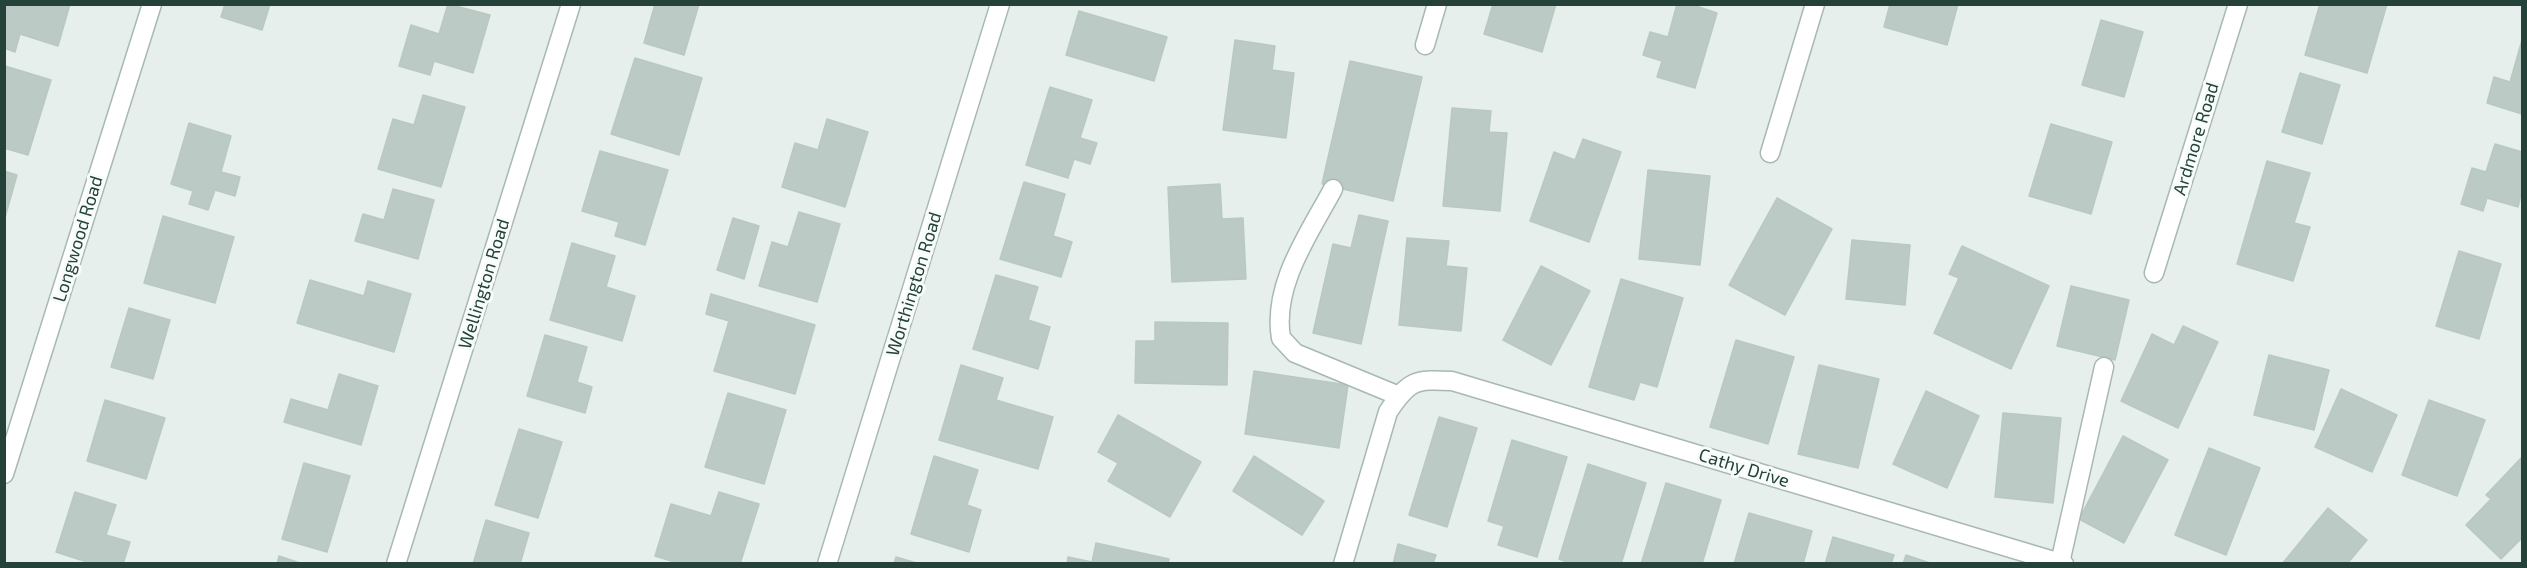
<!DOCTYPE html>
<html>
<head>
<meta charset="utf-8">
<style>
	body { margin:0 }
	#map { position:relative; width:2527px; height:568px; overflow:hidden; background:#e6efeb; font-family:"Exo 2",sans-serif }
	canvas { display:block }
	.frame { position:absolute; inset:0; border:6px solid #24423a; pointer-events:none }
</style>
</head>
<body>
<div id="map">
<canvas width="2527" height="568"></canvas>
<div class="frame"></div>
</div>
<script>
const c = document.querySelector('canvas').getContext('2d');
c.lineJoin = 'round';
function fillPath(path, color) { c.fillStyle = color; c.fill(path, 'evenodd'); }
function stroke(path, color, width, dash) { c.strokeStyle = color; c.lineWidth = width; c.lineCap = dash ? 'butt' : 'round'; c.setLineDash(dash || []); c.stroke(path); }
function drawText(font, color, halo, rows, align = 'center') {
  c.font = font + ' "Exo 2",sans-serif'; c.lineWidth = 6; c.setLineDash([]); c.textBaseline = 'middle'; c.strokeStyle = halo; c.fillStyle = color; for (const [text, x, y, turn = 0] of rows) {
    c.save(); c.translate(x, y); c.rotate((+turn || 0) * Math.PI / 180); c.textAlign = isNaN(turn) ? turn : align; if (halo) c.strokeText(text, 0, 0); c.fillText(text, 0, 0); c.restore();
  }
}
const building = new Path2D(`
	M5 4H70L58 46 20 34 15 52 4 48Z
	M225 4H270L262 30 221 17Z
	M448 4 490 15 473 73 434 61 430 75 399 66 411 25 439 34Z
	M655 4H699L684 55 644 43Z
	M1493 4H1556L1542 52 1484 34Z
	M1677 4H1690L1717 13 1695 88 1657 77 1662 61 1643 55 1650 32 1668 37Z
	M1890 4H1958L1947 45 1884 27Z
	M2320 4H2387L2367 73 2305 55Z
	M1079 11 1167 37 1154 81 1066 55Z
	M2101 20 2143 32 2124 97 2082 85Z
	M1235 40 1275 46 1272 70 1294 73 1286 138 1223 130Z
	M2522 40V114L2487 103 2494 77 2510 82Z
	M635 58 702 78 679 155 611 134Z
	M1350 61 1422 77 1393 201 1322 184Z
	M5 66 51 80 28 155 4 148Z
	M2300 73 2340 85 2322 144 2282 132Z
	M1050 87 1092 100 1080 138 1097 143 1090 164 1074 159 1068 178 1026 165Z
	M423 95 465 107 441 187 378 169 393 119 414 125Z
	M1452 108 1491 111 1489 132 1507 133 1500 211 1443 206Z
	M827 119 868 132 845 207 782 187 795 143 818 150Z
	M189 123 231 136 221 172 240 177 235 196 215 190 208 210 189 204 193 191 171 184Z
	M2051 124 2112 142 2091 214 2029 196Z
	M1583 139 1621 152 1589 242 1530 221 1554 152 1575 160Z
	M2495 144 2522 152V191L2518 207 2487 198 2483 211 2461 204 2472 168 2486 172Z
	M600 151 668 170 645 245 615 236 619 222 582 211Z
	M2267 161 2310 173 2294 223 2310 227 2293 281 2237 264Z
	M1648 170 1710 176 1700 265 1639 259Z
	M4 171 17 175 4 221Z
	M1024 182 1065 194 1053 236 1072 242 1061 277 1000 259Z
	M1220 184 1222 219 1243 218 1246 279 1172 282 1168 187Z
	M393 189 434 200 418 259 355 241 363 214 384 220Z
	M1777 198 1832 229 1785 315 1729 285Z
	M799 212 840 224 817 302 759 286 772 242 788 247Z
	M1359 215 1388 221 1361 344 1313 333 1333 244 1351 248Z
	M163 216 234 237 215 303 144 283Z
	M733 218 759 226 744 279 717 270Z
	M1407 238 1449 241 1446 266 1467 268 1461 331 1399 325Z
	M1852 240 1910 245 1905 305 1846 299Z
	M572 243 615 256 606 287 635 296 622 341 550 320Z
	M1962 246 2049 286 2011 369 1934 333 1959 278 1949 274Z
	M2459 251 2501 264 2479 339 2436 326Z
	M1541 266 1590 291 1551 365 1503 340Z
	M996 275 1038 287 1028 320 1050 327 1038 369 973 349Z
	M1621 279 1683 298 1657 387 1640 382 1634 400 1589 387Z
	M310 280 364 296 368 281 411 294 394 352 297 323Z
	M2071 286 2129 300 2115 360 2057 346Z
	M711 294 815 325 795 394 714 371 729 321 706 314Z
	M129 308 170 320 153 379 111 367Z
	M1155 322 1228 323 1227 385 1135 383 1136 341H1155Z
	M2183 326 2218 342 2178 428 2121 401 2152 334 2174 345Z
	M545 335 587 347 577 382 592 387 585 413 527 396Z
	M1736 340 1794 357 1768 444 1710 427Z
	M2269 355 2329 370 2314 430 2254 415Z
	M961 365 1003 378 996 400 1053 417 1038 469 939 440Z
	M1819 365 1879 379 1858 468 1798 454Z
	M1254 371 1348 385 1339 448 1245 434Z
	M339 374 378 386 361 445 284 422 291 399 328 410Z
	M2341 389 2397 415 2372 472 2315 447Z
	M1926 391 1979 416 1947 488 1893 464Z
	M728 393 786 410 764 484 705 467Z
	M105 400 165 418 146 479 87 461Z
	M2429 400 2485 420 2457 496 2402 475Z
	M2003 413 2061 418 2053 503 1995 497Z
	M1118 415 1201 462 1170 517 1108 481 1118 463 1098 452Z
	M1439 417 1477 428 1447 527 1409 515Z
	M519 429 562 442 538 518 495 505Z
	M2123 436 2168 460 2124 543 2079 519Z
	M1512 440 1567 457 1537 557 1498 545 1504 526 1488 521Z
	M2209 448 2260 468 2226 555 2175 535Z
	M934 456 978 470 967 505 981 510 969 552 911 534Z
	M1254 456 1324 501 1302 535 1233 491Z
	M2522 457V538L2501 559 2466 525 2491 499 2486 495Z
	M304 463 350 476 327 552 282 539Z
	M1588 464 1646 483 1621 564H1572L1559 559Z
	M1666 483 1721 500 1702 564H1641Z
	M75 492 116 505 106 535 130 542 123 564H93L56 552Z
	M719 492 759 504 740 564H681L655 556 671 504 711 516Z
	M2328 508 2367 540 2347 564H2282Z
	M1749 513 1812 531 1803 564H1734Z
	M486 520 529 533 520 564H473Z
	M1833 537 1894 555 1891 564H1825Z
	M1096 543 1169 559 1168 564H1067L1068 557 1092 562Z
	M1398 544 1436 555 1433 564H1393Z
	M1906 555 1933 564H1903Z
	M279 556 303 564H277Z
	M896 557 920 564H894Z`);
const service = new Path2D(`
	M1333 189C1309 234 1272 285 1281 338L1295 353 1399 396
	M2060 563 2104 367`);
const minor = new Path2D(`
	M1425 45 1437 4
	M1770 153 1815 4
	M2154 273 2238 4
	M4 474 152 4
	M396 564 571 4
	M827 564 1000 4
	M1343 564 1388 412C1409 380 1415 379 1452 381L2064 564`);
const streetNames = [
	["Ardmore Road",2196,139,-73],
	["Longwood Road",78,239,-73],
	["Wellington Road",484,284,-73],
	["Worthington Road",914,284,-73],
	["Cathy Drive",1744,468,17]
];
fillPath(building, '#bbcac4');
stroke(building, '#b8c9c2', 1.5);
stroke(service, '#a8b8b2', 21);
stroke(minor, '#a8b8b2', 21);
stroke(service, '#fff', 18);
stroke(minor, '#fff', 18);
drawText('18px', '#24423a', '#f7fbf9', streetNames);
</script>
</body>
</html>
